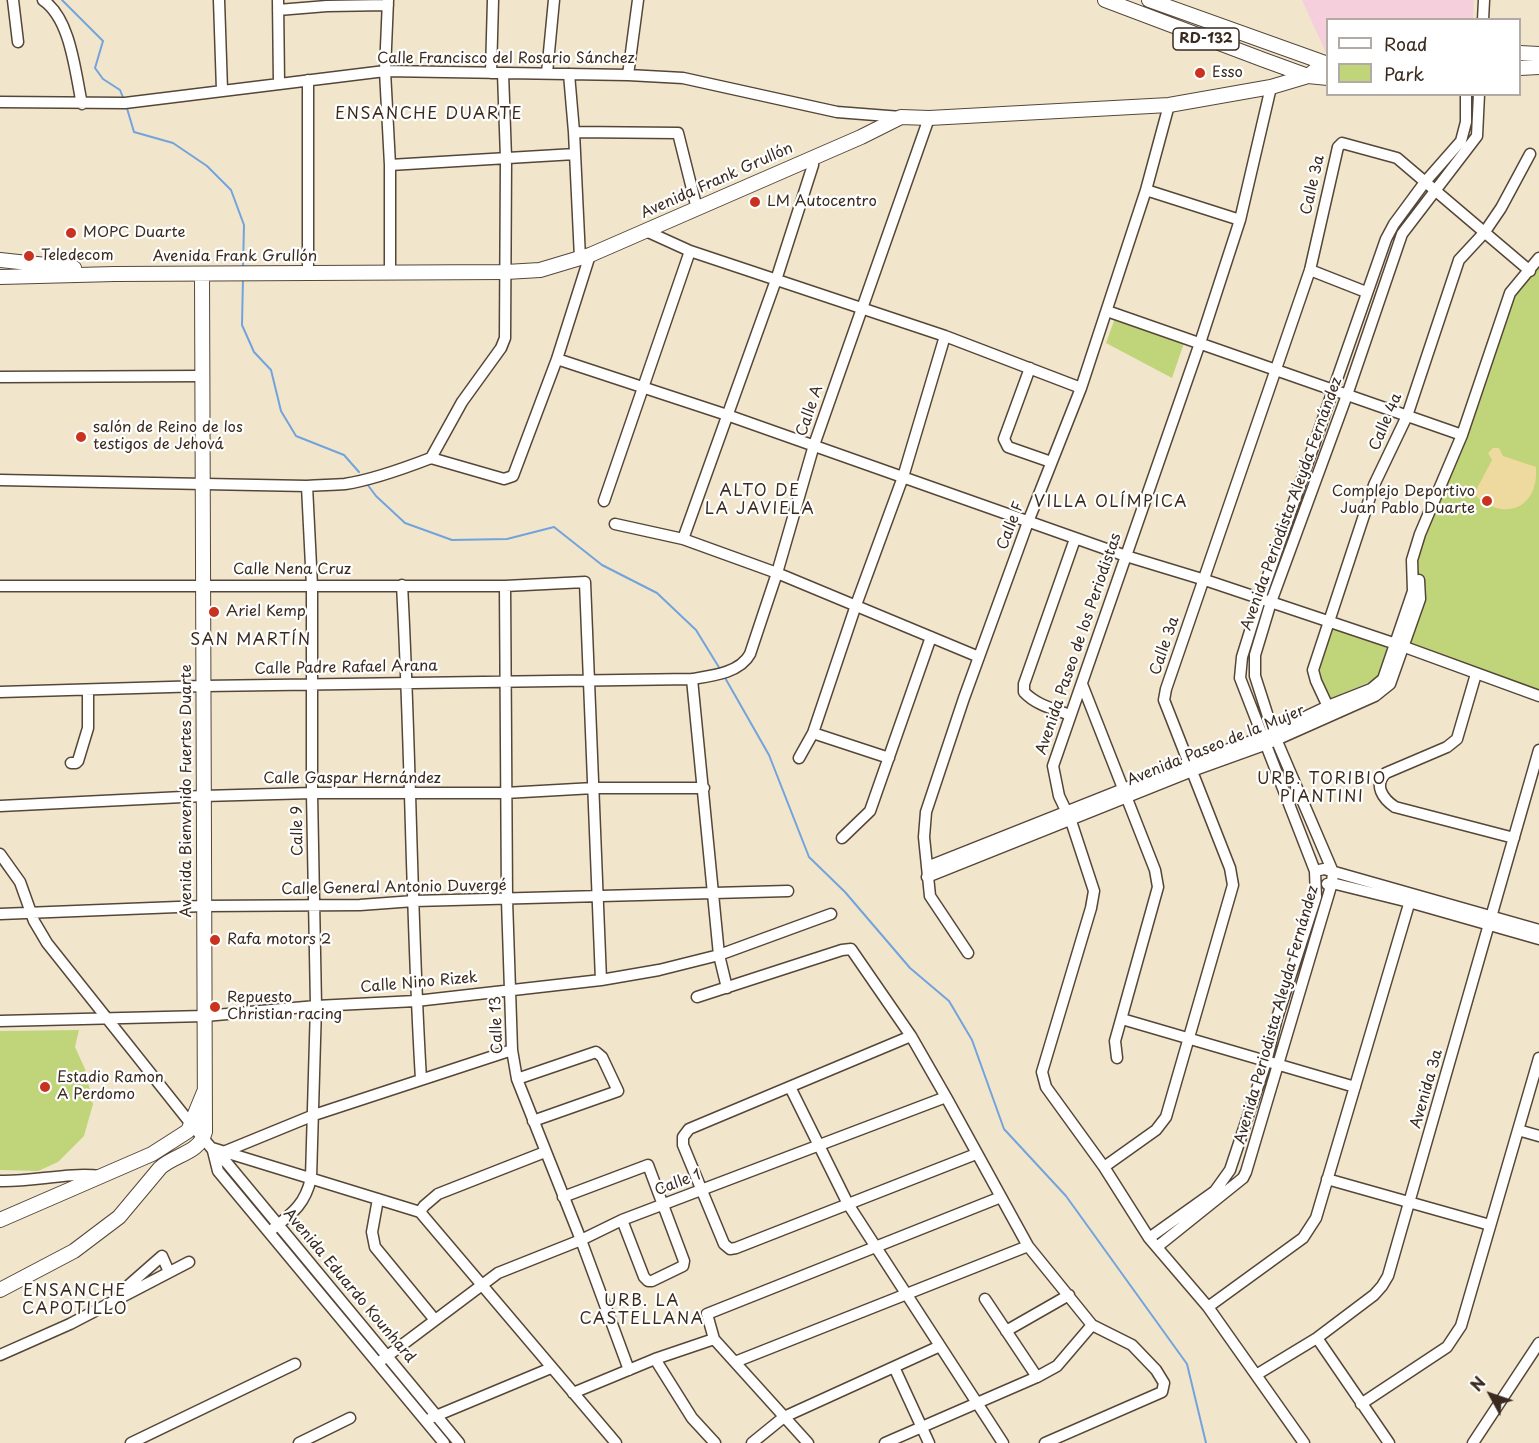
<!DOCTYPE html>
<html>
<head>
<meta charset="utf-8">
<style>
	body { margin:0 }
	#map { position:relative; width:1539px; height:1443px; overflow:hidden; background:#f1e6cc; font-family:"Playpen Sans",sans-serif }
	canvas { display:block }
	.legend { position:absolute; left:1326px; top:18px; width:195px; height:78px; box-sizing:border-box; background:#fff; border:2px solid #b1aaa5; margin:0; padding:8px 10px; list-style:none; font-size:18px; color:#3b2a1e }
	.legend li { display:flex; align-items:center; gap:12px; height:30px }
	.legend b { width:30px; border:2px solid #b1aaa5 }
	.north { position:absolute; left:1461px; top:1365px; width:60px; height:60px; -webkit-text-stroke:4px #fff; paint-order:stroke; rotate:310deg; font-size:16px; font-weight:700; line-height:24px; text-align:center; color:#3b2a1e }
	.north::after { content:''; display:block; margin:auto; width:21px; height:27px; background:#3b2a1e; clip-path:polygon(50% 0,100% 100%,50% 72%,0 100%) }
</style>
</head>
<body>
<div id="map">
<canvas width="1539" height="1443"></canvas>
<ul class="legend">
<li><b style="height:8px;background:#fff"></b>Road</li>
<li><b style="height:16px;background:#c0d579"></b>Park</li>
</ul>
<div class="north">N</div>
</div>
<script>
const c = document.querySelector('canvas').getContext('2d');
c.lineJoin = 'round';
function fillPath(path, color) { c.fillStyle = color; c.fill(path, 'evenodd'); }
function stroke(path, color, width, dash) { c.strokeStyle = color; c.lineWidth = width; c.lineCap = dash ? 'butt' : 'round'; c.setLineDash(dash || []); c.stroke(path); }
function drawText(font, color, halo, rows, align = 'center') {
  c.font = font + ' "Playpen Sans",sans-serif'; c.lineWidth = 4.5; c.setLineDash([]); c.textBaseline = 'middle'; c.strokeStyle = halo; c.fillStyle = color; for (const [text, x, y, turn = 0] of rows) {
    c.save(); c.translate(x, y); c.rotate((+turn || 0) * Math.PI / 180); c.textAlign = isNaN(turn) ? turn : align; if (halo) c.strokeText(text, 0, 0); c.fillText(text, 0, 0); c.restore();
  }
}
const built = new Path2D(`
	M1302 0H1474L1473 19 1328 20 1327 55Z`);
const green = new Path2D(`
	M1539 258V693L1395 644 1413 591 1412 560 1510 293Z
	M1115 318 1184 343 1172 378 1106 343Z
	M1332 628 1389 648 1377 679 1329 699 1322 680 1319 666Z
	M79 1030 75 1047 85 1069 93 1104 84 1136 58 1162 38 1171 0 1170V1031Z`);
const sand = new Path2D(`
	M1493 448H1499L1503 456 1536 467C1539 509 1503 523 1474 494L1492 460 1488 453Z`);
const stream = new Path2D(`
	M62 0 103 41 95 68 103 79 120 90 124 100
	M126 105 134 132 173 143 207 166 231 190 244 225 243 267
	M243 278 242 325 254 352 271 370 281 411 296 436 344 455 359 472
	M367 484 376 496 405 523 452 540 507 539 554 527 602 565 657 593 696 630 720 669
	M724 676 769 755 809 857 845 892 910 968 949 1001 972 1040 1004 1129 1066 1196 1187 1364 1206 1443`);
const minor = new Path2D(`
	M13 0 18 42
	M43 0C71 19 75 72 82 104
	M219 0 222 90
	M278 0 279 83
	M388 0 385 71 390 165V273
	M278 10 327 6 388 5
	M1483 20 1484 0
	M491 73 493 0
	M547 73 554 0
	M569 74 574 132 580 258
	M628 75 638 0
	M308 80V272
	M1271 87 1240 220 1200 343 1053 766 1059 796 1071 821 1094 891 1091 908 1042 1072 1046 1087 1104 1167 1149 1238 1208 1307 1304 1443
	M0 102 125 103 385 71 628 75 683 78 837 112 901 117
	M574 132 678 133 697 209
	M390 165 575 154
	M1146 190 1240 220
	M646 231 690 251 945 336 1081 388
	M1310 270 1366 292
	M1107 311 1462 435
	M557 359 727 415 1126 556 1205 580 1402 646 1539 696
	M1030 368 1004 439 1008 447 1051 462
	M0 377 203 376
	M431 458 462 402 501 348 505 338 506 158 503 73
	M431 458 504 479 513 476 557 359 590 255
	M0 480 307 486C319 485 332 485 345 484 372 480 405 468 431 458
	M604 501 690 251
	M615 524 683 539 777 573 979 657
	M683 539 776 280 813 165V157
	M402 585C411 750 411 915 421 1079
	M0 586H505L585 582 601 980
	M505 586 507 900 512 1050 517 1079 581 1240 629 1370
	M1476 674 1457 739 1447 747 1386 773C1373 785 1383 799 1395 807L1514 838
	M692 679 719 955 727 988
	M1082 684 1155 870 1158 887 1115 1041 1117 1058
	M0 692 204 686 692 679C711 676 740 673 750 654L777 573 814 445 929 118
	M1330 711 1316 681 1313 670 1374 485 1407 416 1459 260 1484 233 1501 208 1530 154
	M1070 715C1054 709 1036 705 1024 692V684L1075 539
	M813 733 889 758
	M799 758 813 733 856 605 903 477 945 336
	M71 763H76L78 761 88 728V690
	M0 806 203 796 312 793H505L594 788H704
	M842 838 870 811 931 637
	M0 854 20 882 34 921 47 943 191 1124 213 1150 227 1163 459 1443
	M927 867 1189 763 1263 737 1328 706 1371 689 1383 679 1413 591 1412 560 1420 534 1462 435 1510 293 1539 258
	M1315 871 1324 869 1539 930
	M927 877 1192 771 1267 744 1375 696 1390 684 1420 599 1419 580
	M1327 884 1332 883 1409 902 1539 939
	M0 914 203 906 360 905 414 901 788 891
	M968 953 930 896 924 837 926 812 964 698 1028 522 1081 388 1146 190 1169 105
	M1122 1019 1355 1087
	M0 1021 205 1016 316 1006 416 1001 601 980 659 970 719 955 831 914
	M911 1036 689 1129 683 1137V1145L724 1244 730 1249 736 1248 976 1154
	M517 1079 596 1052 602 1057 618 1091 533 1121
	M790 1087 848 1204 1003 1443
	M946 1097 1028 1246 1092 1325 1132 1345 1156 1370 1164 1383 1162 1392 1045 1443
	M1518 1130 1539 1136
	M212 1148 420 1212 616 1443
	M213 1151 218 1171 444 1443
	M226 1151 314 1115 512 1050
	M1104 1167 1156 1130 1166 1117 1233 885 1230 868 1164 700 1166 689 1310 270 1338 147 1342 143 1397 158 1530 271
	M1327 1179 1490 1225
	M0 1181C34 1182 67 1172 101 1176
	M563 1197 648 1165 684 1261 683 1266 652 1281H648L644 1277 622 1220
	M378 1199 372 1232 375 1247 435 1320
	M420 1212 424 1206 438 1194 545 1152
	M269 1232C290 1215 305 1206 311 1178L316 1006 312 793V586L307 486
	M1149 1238 1215 1191 1230 1170 1266 1062 1277 1018 1316 897 1315 871 1240 678 1242 657 1260 599 1386 239 1394 224 1425 182 1461 141 1466 122V94
	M1157 1247 1243 1178 1246 1172 1332 883 1333 872 1273 732 1255 676V655L1271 602 1347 395 1402 234 1477 136 1479 94
	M120 1295 129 1285 162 1256 169 1272
	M985 1299 1037 1377
	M1208 1307 1303 1238 1316 1218 1412 894
	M1006 1331 1069 1295
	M1317 1338 1389 1443
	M0 1355 70 1324 189 1262
	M655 1359 692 1418 715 1443
	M735 1362 1028 1246
	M378 1363 498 1273 581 1240 622 1220 946 1097 911 1036 851 949 842 950 697 997
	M894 1367 929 1443
	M1256 1375 1317 1338 1374 1295 1382 1286 1388 1276 1539 750
	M573 1393 655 1359 714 1339
	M1361 1404 1447 1347 1461 1326 1539 1058
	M431 1418 551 1368
	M131 1443 295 1364
	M299 1443 350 1418
	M752 1443 784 1417 940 1346
	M808 1443 714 1339 707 1314 1001 1197
	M885 1443 1037 1377 1057 1366 1092 1325
	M1473 1443 1539 1343`);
const major = new Path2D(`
	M1105 0 1264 60 1308 76 1328 78
	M1149 0 1328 64
	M1520 53 1539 54
	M1520 68 1539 67
	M0 260 74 268
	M0 277 115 274 506 272 540 270 590 255 861 137 901 117 929 118 1169 105 1271 87 1308 76 1323 64
	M0 1220 152 1154 188 1131 204 1092
	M0 1290 74 1251 119 1217 160 1168C175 1154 199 1154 205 1132L202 274`);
const markers = [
	[1200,73,6,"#c8321e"],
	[755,202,6,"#c8321e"],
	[71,233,6,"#c8321e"],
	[29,256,6,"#c8321e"],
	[81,437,6,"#c8321e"],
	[1487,501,6,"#c8321e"],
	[214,612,6,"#c8321e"],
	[215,940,6,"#c8321e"],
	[215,1007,6,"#c8321e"],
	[45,1087,6,"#c8321e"]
];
const shields = [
	[1206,39,66]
];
const shieldNames = [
	["RD-132",1206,39]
];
const streetNames = [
	["Calle Francisco del Rosario Sánchez",506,59],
	["Avenida Frank Grullón",717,181,-24],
	["Calle 3a",1313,185,-77],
	["Avenida Frank Grullón",235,257],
	["Calle A",810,411,-71],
	["Calle 4a",1386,422,-67],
	["Avenida Periodista Aleyda Fernández",1292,504,-70],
	["Calle F",1011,526,-69],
	["Calle Nena Cruz",292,570],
	["Avenida Paseo de los Periodistas",1079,644,-71],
	["Calle 3a",1165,646,-71],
	["Calle Padre Rafael Arana",346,668,-1],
	["Avenida Paseo de la Mujer",1216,746,-22],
	["Calle Gaspar Hernández",352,779],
	["Avenida Bienvenido Fuertes Duarte",187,791,-90],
	["Calle 9",298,831,-91],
	["Calle General Antonio Duvergé",394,888,-1],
	["Calle Nino Rizek",419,983,-5],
	["Avenida Periodista Aleyda Fernández",1277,1015,-74],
	["Calle 13",497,1025,-92],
	["Avenida 3a",1427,1089,-74],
	["Calle 1",678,1183,-21],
	["Avenida Eduardo Kounhard",349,1286,50]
];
const poiNames = [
	["Esso",1212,73],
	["LM Autocentro",767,202],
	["MOPC Duarte",83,233],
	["Teledecom",41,256],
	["salón de Reino de los",93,428],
	["testigos de Jehová",93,445],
	["Complejo Deportivo",1475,492,"right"],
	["Juan Pablo Duarte",1475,509,"right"],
	["Ariel Kemp",226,612],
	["Rafa motors 2",227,940],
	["Repuesto",227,998],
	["Christian racing",227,1015],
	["Estadio Ramon",57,1078],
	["A Perdomo",57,1095]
];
const neighbourhoodNames = [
	["ENSANCHE DUARTE",429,115],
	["ALTO DE",760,492],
	["LA JAVIELA",760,510],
	["VILLA OLÍMPICA",1111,503],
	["SAN MARTÍN",251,641],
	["URB. TORIBIO",1322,780],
	["PIANTINI",1322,798],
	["ENSANCHE",75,1292],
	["CAPOTILLO",75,1310],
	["URB. LA",642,1302],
	["CASTELLANA",642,1320]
];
fillPath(built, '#f5cfdb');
fillPath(green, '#c0d579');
fillPath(sand, '#eeda9e');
stroke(stream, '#72a3dc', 2);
stroke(minor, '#564638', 13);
stroke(major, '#564638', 16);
stroke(minor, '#fff', 10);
stroke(major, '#fff', 14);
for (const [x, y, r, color] of markers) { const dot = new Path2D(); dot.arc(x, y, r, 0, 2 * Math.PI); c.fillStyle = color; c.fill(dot); stroke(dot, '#fff', 2); }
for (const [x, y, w] of shields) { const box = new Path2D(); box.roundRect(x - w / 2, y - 11, w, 22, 4.5); c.fillStyle = '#fff'; c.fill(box); stroke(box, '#3b2a1e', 1.5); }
drawText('bold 14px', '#3b2a1e', null, shieldNames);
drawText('15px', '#3b2a1e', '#fff', streetNames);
drawText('15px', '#3b2a1e', '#fff', poiNames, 'left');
c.letterSpacing = '1.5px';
drawText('16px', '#3b2a1e', '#fff', neighbourhoodNames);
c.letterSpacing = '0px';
</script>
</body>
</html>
